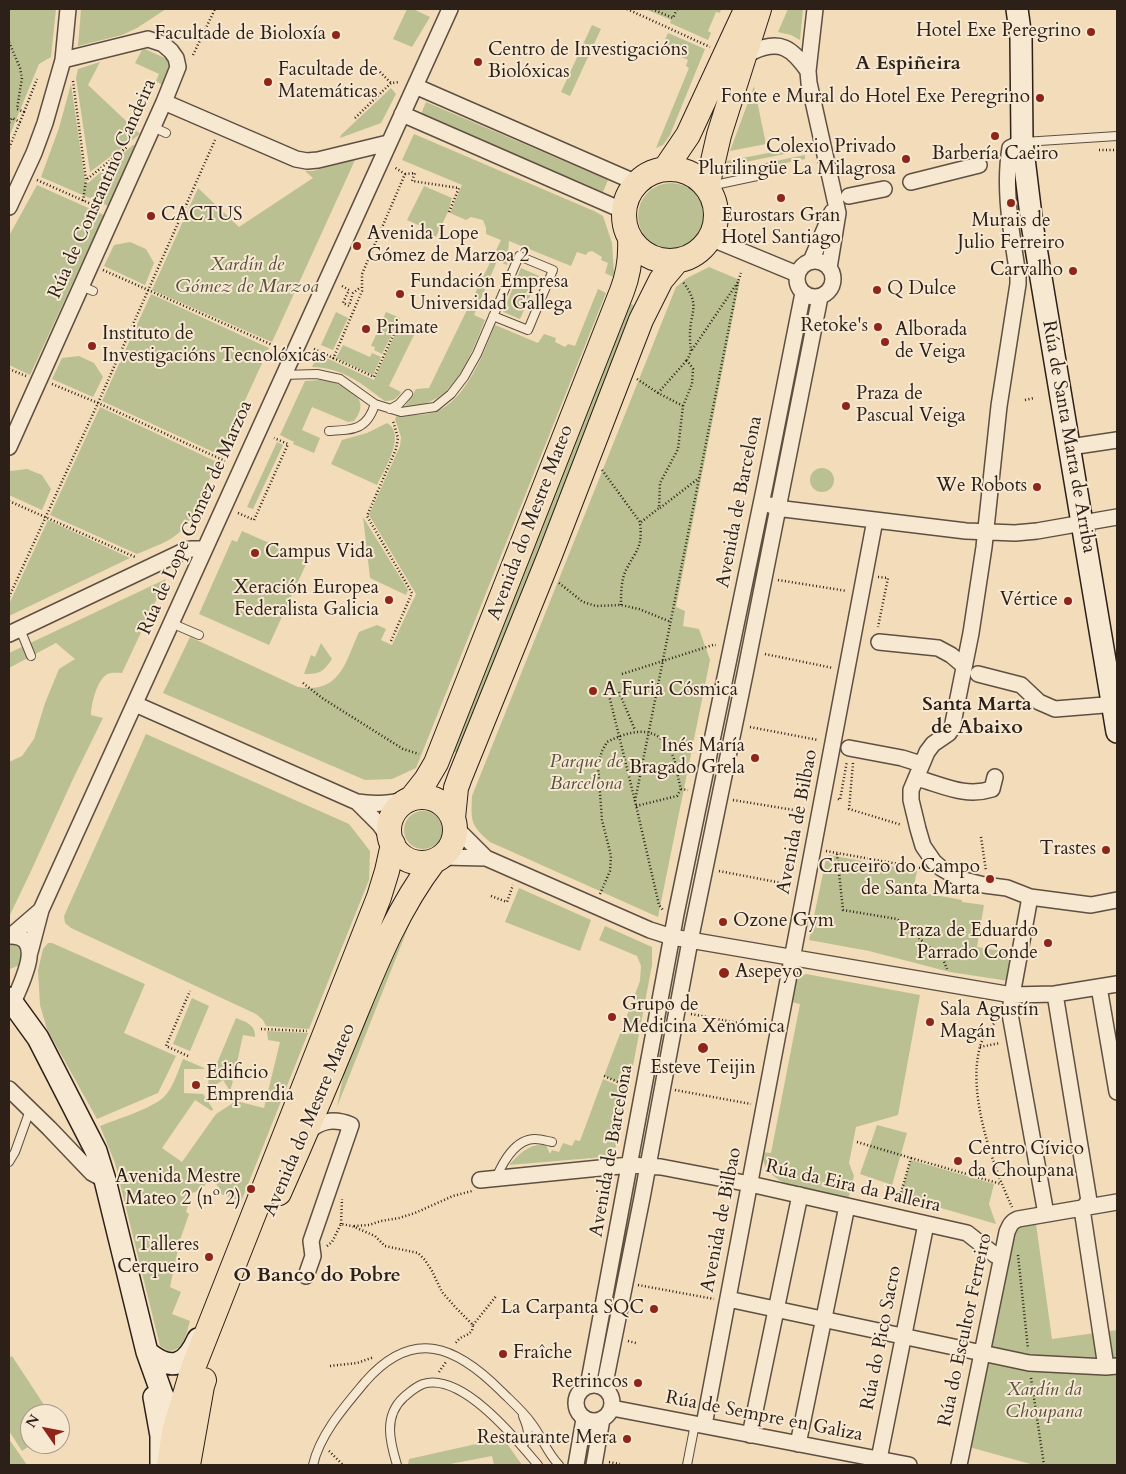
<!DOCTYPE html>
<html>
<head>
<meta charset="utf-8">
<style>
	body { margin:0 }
	#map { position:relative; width:1126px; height:1474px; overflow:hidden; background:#f3dcba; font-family:Cardo,serif }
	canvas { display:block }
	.frame { position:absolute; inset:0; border:10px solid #2c2019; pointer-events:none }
	.north { position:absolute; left:20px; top:1404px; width:50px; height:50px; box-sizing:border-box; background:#f7e8d2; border:1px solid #a69888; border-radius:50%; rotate:303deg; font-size:14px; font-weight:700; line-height:20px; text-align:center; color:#2c2019 }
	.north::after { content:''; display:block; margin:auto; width:18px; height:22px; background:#8f2418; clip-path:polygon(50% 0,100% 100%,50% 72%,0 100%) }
</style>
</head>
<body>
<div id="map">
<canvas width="1126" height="1474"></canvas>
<div class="frame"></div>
<div class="north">N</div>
</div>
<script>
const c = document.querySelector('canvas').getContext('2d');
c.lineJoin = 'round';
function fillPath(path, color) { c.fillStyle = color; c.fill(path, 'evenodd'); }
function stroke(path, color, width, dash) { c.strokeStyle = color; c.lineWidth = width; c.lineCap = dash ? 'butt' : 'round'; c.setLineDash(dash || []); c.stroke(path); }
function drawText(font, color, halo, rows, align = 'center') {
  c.font = font + ' Cardo,serif'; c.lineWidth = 4; c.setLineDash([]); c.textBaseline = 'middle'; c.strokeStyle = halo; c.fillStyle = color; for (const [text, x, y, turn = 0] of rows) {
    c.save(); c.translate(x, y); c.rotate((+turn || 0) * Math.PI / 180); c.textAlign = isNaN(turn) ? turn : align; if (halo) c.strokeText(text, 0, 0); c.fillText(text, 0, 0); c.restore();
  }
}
const green = new Path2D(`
	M9 9H56L51 57 39 64 9 137Z
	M81 9H166L137 28 122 35 78 46Z
	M407 9H413L430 17 412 47 393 39Z
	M645 9H721L720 13 716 12 708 31 711 33 708 40 670 23 671 20Z
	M788 9H803L800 40 791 35 778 32Z
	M592 25 601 29 570 96 561 92Z
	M668 33 705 49 670 135 663 145 656 148 689 68 686 66 688 60 661 48Z
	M145 49 169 60 170 68 162 85 156 81 159 74 135 63 142 50Z
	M100 62 88 85 140 134 90 172 76 78 78 69Z
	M71 84 85 182 88 183 133 145H135L108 206 41 177 59 128Z
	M754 86 766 144 730 151Z
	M391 88 396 94 381 123 340 138 341 135Z
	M426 102 608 180 603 192 421 114Z
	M414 134 594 211 603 216 612 243 614 273 613 277 605 273 608 263 601 260 602 257 592 251 588 252 586 255 577 252 571 266 509 241 507 265 497 261 474 315 485 320C468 361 455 405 404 408L416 389 429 388 501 240 486 234V228L483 220 471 217 466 220 450 213 462 185 402 160Z
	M804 146V150L726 166 727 161Z
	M805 155V159L727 175 726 171Z
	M351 159 355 160 272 342 152 290 198 188 239 227 313 178 305 171H313Z
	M638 216a33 33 0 1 1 66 0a33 33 0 1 1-66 0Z
	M37 185 104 215 30 375 9 365V236Z
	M424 186 452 198 448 212 436 237 428 233 429 230 407 220Z
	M130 242 146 249 154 263 145 285 104 266 114 245Z
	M709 267 740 280 676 607 685 611 683 626 699 629 710 660 658 917 490 842C470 825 471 821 472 796L676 287 687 278Z
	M521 268 539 276 520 319 503 312Z
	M598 289 606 293 416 768 392 779 365 780 163 693 190 637 298 687C340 694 345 663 359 632L377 625 386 629 381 640 392 645 416 594 369 515 400 446 401 437 395 419 397 415C410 415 423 416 435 412 466 401 484 352 495 325L538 343 544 334 556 338 555 342 565 347 568 344 575 346Z
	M151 294 269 348 220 455 102 401Z
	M629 303 637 307 460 753 452 752Z
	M336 312 348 318 333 350 321 345Z
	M386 312 400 318 382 354 374 350 375 347 371 346Z
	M398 328 414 335 389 386 401 392C397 399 393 401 385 401 360 383 344 368 312 367L318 354 374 380Z
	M343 345 370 357 372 353 381 357 373 375 336 358Z
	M79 356 94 363 103 377 93 397 52 379 62 358Z
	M320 380C341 382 375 396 354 421L348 422 312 407 302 430 320 438 314 453 293 444 294 442 280 435 305 381Z
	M100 407 217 462C206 485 195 524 172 538 161 545 148 549 137 554L50 515Z
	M387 423C407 434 384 470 377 485L331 464 342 440 367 433Z
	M277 442 283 445 253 509 247 507Z
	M810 480a12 12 0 1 1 24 0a12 12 0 1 1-24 0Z
	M27 469 42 475 51 489 42 510 9 495V475L10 471Z
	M363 517 408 590 406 595 370 578Z
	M48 520 130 558 9 616V604Z
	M242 531 308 560 269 645 199 614 232 540 237 542Z
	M166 579 122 673C117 673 110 672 106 675 97 681 91 704 91 715L103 718 73 779 31 871 9 917V762L22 756 34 739 45 703 59 669 75 659 56 643 9 668V653Z
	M321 643 332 659C323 672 320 674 304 674L311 655 315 657Z
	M146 734 349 824 370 851 369 880 309 1029 266 1026 263 1020 256 1014 71 928 65 923 64 916Z
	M404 830a19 19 0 1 1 38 0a19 19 0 1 1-38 0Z
	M829 855 917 871 913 891 962 900V902L984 905 977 947 1015 953 1009 981 950 972 869 951 809 940 826 859Z
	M519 888 591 920 580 951 505 922Z
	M415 910 337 1107 344 1073 378 980Z
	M605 926 652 947V965L629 1087 604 1076 640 981 641 966 637 956 599 940Z
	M9 941 16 942 24 950 20 965 10 969 9 968Z
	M48 943H52L145 984 124 1033 176 1056 158 1093 97 1119 47 1029 40 1005 38 970 43 949Z
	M806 974 920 995 898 1115 856 1127 849 1163 854 1176 848 1200C821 1194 762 1189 762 1152L771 1153 800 1004 791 1002C793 990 793 979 806 974Z
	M192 998 209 1006 190 1051 173 1044Z
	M236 1018C246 1022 256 1025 255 1037L243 1035 234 1076 215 1068Z
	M267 1031 308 1033 241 1202 221 1194C219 1186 216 1182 209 1180L201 1190 192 1193 186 1212 189 1214 180 1240 170 1287 181 1292 172 1314 190 1321C186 1334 184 1351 168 1351L160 1346 115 1163 100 1126C117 1119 151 1109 164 1097 173 1088 178 1071 183 1059L204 1068V1069H184V1093L203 1094 213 1109 212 1111 195 1100 162 1148 182 1162 216 1114 236 1101 264 1108 280 1042 268 1040Z
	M209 1070 233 1081 230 1091 223 1080 208 1090Z
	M603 1079 626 1089 615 1152 613 1155 604 1157 509 1165C520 1153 530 1143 546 1145L550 1154 552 1150 559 1152 563 1143 572 1146 575 1140 580 1141Z
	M877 1125 907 1133 892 1185 860 1174Z
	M911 1160 994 1184 989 1204 996 1224 900 1196Z
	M636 1178H639L620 1276 617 1275Z
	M1036 1224 1052 1339 1117 1330V1465H1034L969 1447 1015 1227Z
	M12 1356 50 1414H30V1444H32L22 1451 9 1431V1358Z
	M503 1438 522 1465H494L492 1456 445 1465 408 1464 409 1459Z
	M9 1439 27 1465H9Z`);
const path = new Path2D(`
	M627 9 710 47
	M652 9 673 18 677 9
	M9 42 20 68 22 78 17 109 24 112 20 122 12 118 9 123
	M193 55 215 9
	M375 67 391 83
	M73 81 86 180 127 147
	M24 112 37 79
	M355 118 391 83 400 82
	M9 148 20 122
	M1099 150H1117
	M405 174 415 173 412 181 459 188 449 212
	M37 180 100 208
	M83 201 86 180
	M103 270 277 347
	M342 286 349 290 343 303 349 306 353 293 361 287
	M314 349 374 377 397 327
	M692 350 738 282 741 273
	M333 359 362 291V274L405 174 394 167
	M9 369 26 376
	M637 379 658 393 683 406
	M52 384 98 403 225 461
	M658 393 687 360
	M1025 400 1034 398
	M602 470 640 522
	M9 501 135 557
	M660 508 699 478
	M238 513 254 520 288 444 274 438
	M878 577 888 578 878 627
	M778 580 847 591
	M559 583 583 602 596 606 621 605 639 609 671 622
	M9 597 98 403 215 140
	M621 605C621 594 621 580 626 570 636 550 643 548 640 523L659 508 660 483 678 449 683 406 692 384 693 369 687 360C693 349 690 349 690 338 689 312 702 307 683 282
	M391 641 412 593 367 516 396 449 398 438 393 421
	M765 654 833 668
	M622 674 713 645H716
	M303 683 322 698 403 749 419 754
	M619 692 635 730
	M609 695 635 801 659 905 663 910
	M750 727 818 740
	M853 763 849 809 902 825
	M838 799 840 800 847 761
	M733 800 806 812
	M635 801 738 282
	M636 806 677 796 681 789
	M981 837 986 871
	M826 851 921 868
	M837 854 843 910 897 919 943 959 947 969
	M719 871 792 885
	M600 894 610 871 611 856 602 820 598 766 602 751 607 742C635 728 661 724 674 759 677 768 678 779 681 789L688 790
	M491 896 507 902 513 885
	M691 1014 764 1028
	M996 1021C990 1029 982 1037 980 1047 967 1093 992 1164 1012 1207
	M261 1029 307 1031
	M980 1047 1000 1043
	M188 1056 166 1046 190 991
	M604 1076 629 1087
	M675 1090 751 1104
	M857 1142 911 1158 898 1203
	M911 1158 1001 1184
	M341 1224 342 1199
	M354 1226 369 1225 381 1221 399 1218 415 1213 453 1196 472 1191
	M327 1246 332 1242 341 1224 352 1226 375 1236 385 1246 418 1253 425 1260 432 1271 442 1292 457 1309 473 1325 472 1331C465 1338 462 1334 455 1344
	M1018 1255 1028 1349
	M638 1285 714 1299
	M473 1325 497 1295
	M628 1341 636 1343
	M330 1366 357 1363 374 1357
	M439 1372 446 1362
	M1031 1378 1044 1465
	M329 1451 343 1465
	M609 1462 620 1464`);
const lane = new Path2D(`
	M153 127 166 133
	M1024 142 1117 136
	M710 186 757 176
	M81 286 93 291
	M282 375 317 374 340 379 375 404 401 412 435 407 451 394 464 377 477 354 519 256 553 270 528 330 493 316
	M390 409 399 404 408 394
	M329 431C353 430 367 430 375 404
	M171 623 199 635
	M20 629 31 656
	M9 1162 15 1152 30 1110
	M496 1178C503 1162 515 1139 535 1139 541 1139 547 1141 552 1142
	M522 1446C531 1435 528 1428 523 1416
	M313 1465C320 1434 345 1406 365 1382 413 1327 456 1346 501 1391 511 1401 524 1412 532 1424 542 1437 547 1453 559 1465
	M397 1465C390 1442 383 1416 404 1397 410 1392 415 1387 423 1384 462 1372 516 1439 538 1465
	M687 1465 695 1424`);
const street = new Path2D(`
	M815 9 808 71 809 83 838 213 829 268
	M752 52C780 39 792 48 808 71
	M415 86 637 183
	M164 102 296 159 307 161 318 160 388 143
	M402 114 624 211
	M1022 142 1010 148C1003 191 1012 234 1018 276V284L999 406 984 547 971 633 952 728 949 733 933 744 927 752 911 790V800L918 829 923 846 934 862 941 868 960 879 984 885 1007 888 1030 897 1091 905 1117 900
	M911 182 979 165
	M849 196 884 189
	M9 207 34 153 45 123 63 60 68 9
	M710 238 797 274
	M797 279a18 18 0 1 1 36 0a18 18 0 1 1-36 0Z
	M811 261 832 212
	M9 447 164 102 178 67 176 58 171 51 163 44 148 39 63 60
	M1070 447 1117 440
	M770 505 784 509 966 531 1015 533 1037 531 1117 517
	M9 634 186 550 192 549H204
	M879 642 938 648 951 655 964 666
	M978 674 1021 685 1039 702 1055 709 1117 704
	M135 704 357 802C377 805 392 803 411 799
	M849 748 902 758 921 764
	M916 778C941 784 964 798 992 789L995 777
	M357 802 380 825 393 844
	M455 827 486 858 650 930 672 937 1012 995 1055 994 1117 984
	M442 857 486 858
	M1030 897 1012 995 1010 1014 1046 1214
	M9 936C48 935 20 985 13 1003
	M11 936 41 910
	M30 952 41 910 450 9
	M1099 987 1117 1092
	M1055 994 1089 1201 1082 1209
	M9 1089 49 1128 92 1173 105 1180
	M480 1180 630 1165 661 1167 750 1184 967 1233 995 1255 1002 1257
	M1082 1209 1106 1367
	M306 1276 313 1256 311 1241 351 1125C334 1118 320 1120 307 1133
	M728 1299 1029 1363 1106 1367 1117 1366
	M576 1403a18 18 0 1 1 36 0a18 18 0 1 1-36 0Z
	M588 1386 676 914 765 485 803 293
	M604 1388 642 1198 690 941 745 674 820 297
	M612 1408 909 1465
	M704 1425 875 520
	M750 1435 800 1195
	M798 1444 847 1206
	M879 1459 926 1224
	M576 1465 584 1419
	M594 1465 602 1419
	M959 1465 1007 1232C1010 1225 1011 1222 1018 1219L1117 1202`);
const secondary = new Path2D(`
	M1017 9 1021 38 1022 142 1032 224 1117 732
	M9 998 38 1038 96 1151 105 1180 147 1352 162 1394 181 1435
	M147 1352C171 1372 186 1366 198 1339
	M154 1397 161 1436V1463`);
const primary = new Path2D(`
	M624 215a46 46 0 1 1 92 0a46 46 0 1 1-92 0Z
	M665 169 688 135 746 10
	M707 187 719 135 759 9
	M389 830a33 33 0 1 1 66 0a33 33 0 1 1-66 0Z
	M411 799 426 780 436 763 622 291C629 273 631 258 630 239
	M453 818 456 788 460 777 550 555 641 320 661 280 677 261
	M279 1193C303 1139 326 1085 349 1029 373 971 395 912 434 861
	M169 1465 174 1432 193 1368 379 897 387 871 393 844
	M188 1465 202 1386 204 1380`);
const markers = [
	[1091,32,5,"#8f2418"],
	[336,35,5,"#8f2418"],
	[478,62,5,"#8f2418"],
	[268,82,5,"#8f2418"],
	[1040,98,5,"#8f2418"],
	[995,136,5,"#8f2418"],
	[906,159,5,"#8f2418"],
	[781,198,5,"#8f2418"],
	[1011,203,5,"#8f2418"],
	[151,216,5,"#8f2418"],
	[357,246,5,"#8f2418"],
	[1073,271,5,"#8f2418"],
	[877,290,5,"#8f2418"],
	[400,294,5,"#8f2418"],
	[878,327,5,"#8f2418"],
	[366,329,5,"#8f2418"],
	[885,342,5,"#8f2418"],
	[92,346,5,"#8f2418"],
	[846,406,5,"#8f2418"],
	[1037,487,5,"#8f2418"],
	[255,553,5,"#8f2418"],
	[389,600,5,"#8f2418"],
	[1068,601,5,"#8f2418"],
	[593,691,5,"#8f2418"],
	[755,758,5,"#8f2418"],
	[1106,850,5,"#8f2418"],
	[990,879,5,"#8f2418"],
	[723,922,5,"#8f2418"],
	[1048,943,5,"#8f2418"],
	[724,973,6,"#8f2418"],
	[612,1017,5,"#8f2418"],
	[930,1022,5,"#8f2418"],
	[703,1048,6,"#8f2418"],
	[196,1085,5,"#8f2418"],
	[958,1161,5,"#8f2418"],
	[251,1189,5,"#8f2418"],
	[209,1257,5,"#8f2418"],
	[654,1309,5,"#8f2418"],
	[503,1354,5,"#8f2418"],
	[638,1383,5,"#8f2418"],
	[627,1439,5,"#8f2418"]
];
const poiNames = [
	["Hotel Exe Peregrino",1081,32,"right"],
	["Facultade de Bioloxía",326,35,"right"],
	["Centro de Investigacións",488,51],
	["Biolóxicas",488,73],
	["Facultade de",278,71],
	["Matemáticas",278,93],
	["Fonte e Mural do Hotel Exe Peregrino",1030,98,"right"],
	["Colexio Privado",896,148,"right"],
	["Plurilingüe La Milagrosa",896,170,"right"],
	["Barbería Caeiro",995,155,"center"],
	["CACTUS",161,216],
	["Eurostars Gran",781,217,"center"],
	["Hotel Santiago",781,239,"center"],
	["Murais de",1011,222,"center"],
	["Julio Ferreiro",1011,244,"center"],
	["Avenida Lope",367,235],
	["Gómez de Marzoa 2",367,257],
	["Carvalho",1063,271,"right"],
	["Fundación Empresa",410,283],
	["Universidad Gallega",410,305],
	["Q Dulce",887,290],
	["Retoke's",868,327,"right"],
	["Primate",376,329],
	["Alborada",895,331],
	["de Veiga",895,353],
	["Instituto de",102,335],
	["Investigacións Tecnolóxicas",102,357],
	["Praza de",856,395],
	["Pascual Veiga",856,417],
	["We Robots",1027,487,"right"],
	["Campus Vida",265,553],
	["Xeración Europea",379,589,"right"],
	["Federalista Galicia",379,611,"right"],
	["Vértice",1058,601,"right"],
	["A Furia Cósmica",603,691],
	["Inés María",745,747,"right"],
	["Bragado Grela",745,769,"right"],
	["Trastes",1096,850,"right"],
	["Cruceiro do Campo",980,868,"right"],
	["de Santa Marta",980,890,"right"],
	["Ozone Gym",733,922],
	["Praza de Eduardo",1038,932,"right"],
	["Parrado Conde",1038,954,"right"],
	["Asepeyo",735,973],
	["Grupo de",622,1006],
	["Medicina Xenómica",622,1028],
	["Sala Agustín",940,1011],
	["Magán",940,1033],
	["Esteve Teijin",703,1069,"center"],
	["Edificio",206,1074],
	["Emprendia",206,1096],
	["Centro Cívico",968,1150],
	["da Choupana",968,1172],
	["Avenida Mestre",241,1178,"right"],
	["Mateo 2 (nº 2)",241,1200,"right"],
	["Talleres",199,1246,"right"],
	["Cerqueiro",199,1268,"right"],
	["La Carpanta SQC",644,1309,"right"],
	["Fraîche",513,1354],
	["Retrincos",628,1383,"right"],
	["Restaurante Mera",617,1439,"right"]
];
const streetNames = [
	["Rúa de Constantino Candeira",103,189,-66],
	["Rúa de Santa Marta de Arriba",1068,437,80],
	["Avenida de Barcelona",740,502,-79],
	["Rúa de Lope Gómez de Marzoa",196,518,-66],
	["Avenida do Mestre Mateo",531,523,-69],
	["Avenida de Bilbao",798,822,-79],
	["Avenida do Mestre Mateo",310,1120,-67],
	["Avenida de Barcelona",612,1151,-80],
	["Rúa da Eira da Palleira",853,1187,13],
	["Avenida de Bilbao",722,1220,-79],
	["Rúa do Escultor Ferreiro",966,1330,-78],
	["Rúa do Pico Sacro",882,1338,-79],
	["Rúa de Sempre en Galiza",764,1417,11]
];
const parkNames = [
	["Xardín de",247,266],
	["Gómez de Marzoa",247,288],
	["Parque de",586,763],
	["Barcelona",586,785],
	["Xardín da",1044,1391],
	["Choupana",1044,1413]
];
const neighbourhoodNames = [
	["A Espiñeira",908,64],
	["Santa Marta",977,705],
	["de Abaixo",977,728],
	["O Banco do Pobre",317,1276]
];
fillPath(green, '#bac091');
stroke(lane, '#5e4f41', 10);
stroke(street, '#5e4f41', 18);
stroke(secondary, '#2c2019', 24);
stroke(primary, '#2c2019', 26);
stroke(path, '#2c2019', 2.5, [1, 2.5]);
stroke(lane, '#f7e8d2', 8);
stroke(street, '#f7e8d2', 15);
stroke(secondary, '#f7e8d2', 21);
stroke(primary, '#f3dcba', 24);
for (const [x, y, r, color] of markers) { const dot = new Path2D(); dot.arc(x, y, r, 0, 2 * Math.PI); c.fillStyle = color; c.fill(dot); stroke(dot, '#f7e8d2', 2); }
drawText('19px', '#2c2019', '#f7e8d2', poiNames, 'left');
drawText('19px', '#2c2019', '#f7e8d2', streetNames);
drawText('italic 19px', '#57503d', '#f7e8d2', parkNames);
drawText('bold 20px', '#2c2019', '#f7e8d2', neighbourhoodNames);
</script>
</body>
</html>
